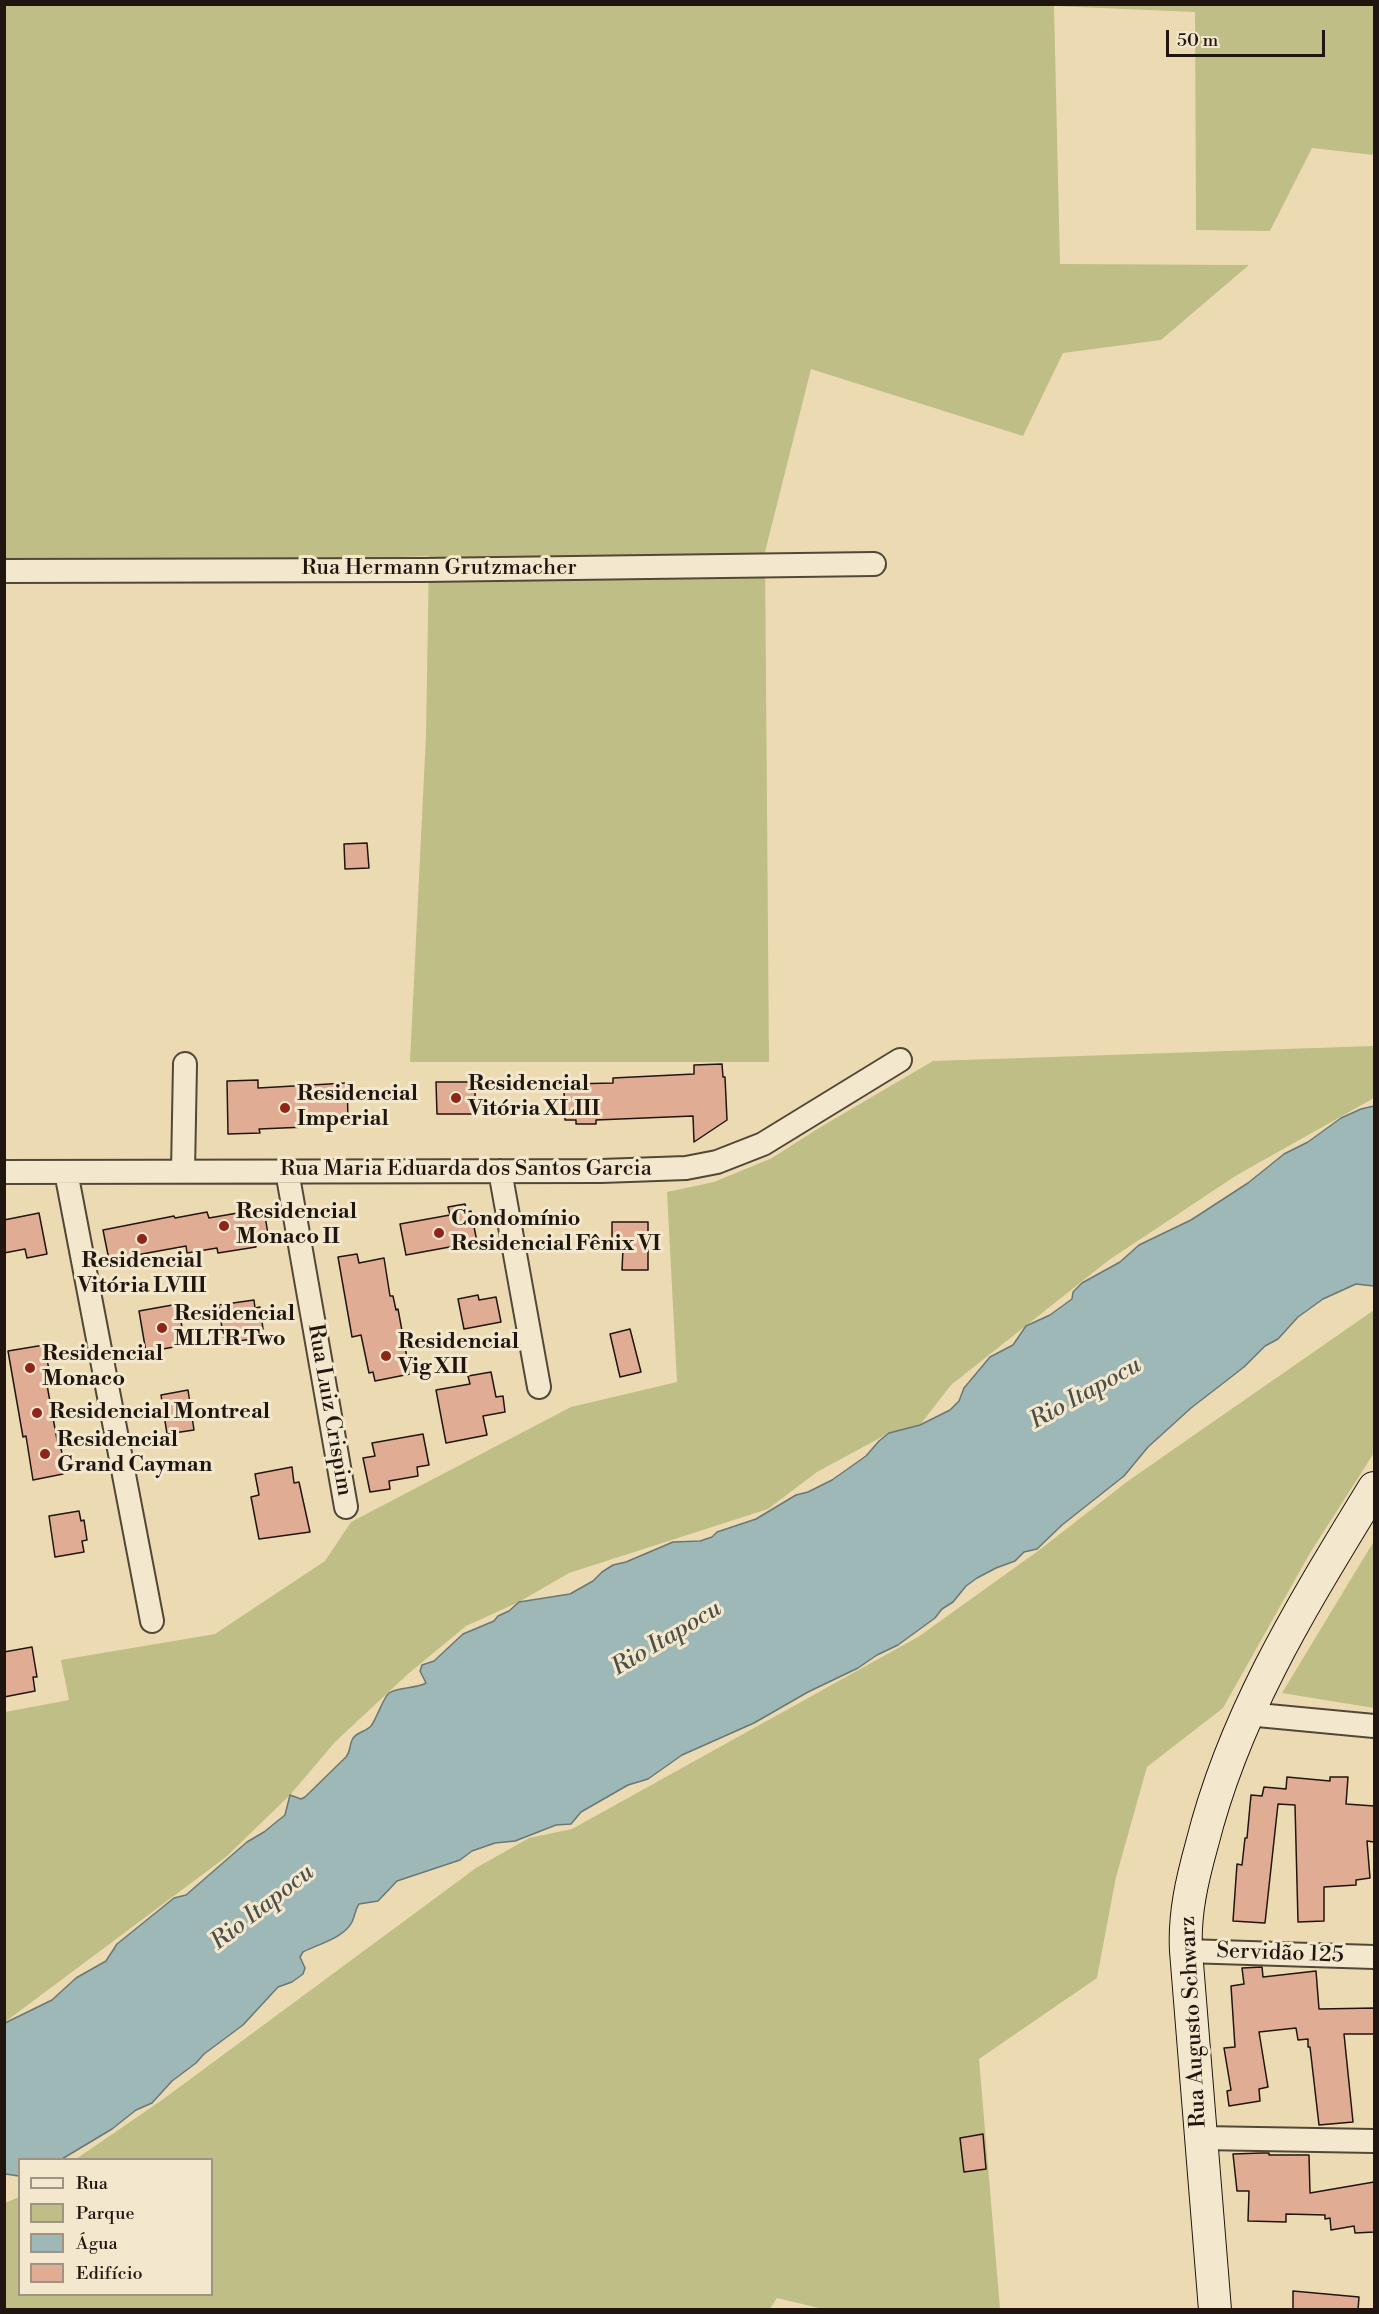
<!DOCTYPE html>
<html>
<head>
<meta charset="utf-8">
<style>
	body { margin:0 }
	#map { position:relative; width:1379px; height:2314px; overflow:hidden; background:#ecdbb2; font-family:"Libre Bodoni",serif }
	canvas { display:block }
	.frame { position:absolute; inset:0; border:6px solid #20160f; pointer-events:none }
	.legend { position:absolute; left:18px; top:2158px; width:195px; height:138px; box-sizing:border-box; background:#f3e8cd; border:2px solid #9f9481; margin:0; padding:8px 10px; list-style:none; font-size:18px; color:#20160f }
	.legend li { display:flex; align-items:center; gap:12px; height:30px }
	.legend b { width:30px; border:2px solid #9f9481 }
	.scale { position:absolute; left:1166px; top:30px; width:159px; height:27px; box-sizing:border-box; border:3px solid #20160f; border-top:0; padding-left:8px; font-size:18px; line-height:21px; white-space:nowrap; color:#20160f; -webkit-text-stroke:4px #f3e8cd; paint-order:stroke }
</style>
</head>
<body>
<div id="map">
<canvas width="1379" height="2314"></canvas>
<div class="frame"></div>
<ul class="legend">
<li><b style="height:8px;background:#f3e8cd"></b>Rua</li>
<li><b style="height:16px;background:#bfbe87"></b>Parque</li>
<li><b style="height:16px;background:#9db8b7"></b>Água</li>
<li><b style="height:16px;background:#e1ac94"></b>Edifício</li>
</ul>
<div class="scale">50 m</div>
</div>
<script>
const c = document.querySelector('canvas').getContext('2d');
c.lineJoin = 'round';
function fillPath(path, color) { c.fillStyle = color; c.fill(path, 'evenodd'); }
function stroke(path, color, width, dash) { c.strokeStyle = color; c.lineWidth = width; c.lineCap = dash ? 'butt' : 'round'; c.setLineDash(dash || []); c.stroke(path); }
function drawText(font, color, halo, rows, align = 'center') {
  c.font = font + ' "Libre Bodoni",serif'; c.lineWidth = 6; c.setLineDash([]); c.textBaseline = 'middle'; c.strokeStyle = halo; c.fillStyle = color; for (const [text, x, y, turn = 0] of rows) {
    c.save(); c.translate(x, y); c.rotate((+turn || 0) * Math.PI / 180); c.textAlign = isNaN(turn) ? turn : align; if (halo) c.strokeText(text, 0, 0); c.fillText(text, 0, 0); c.restore();
  }
}
const green = new Path2D(`
	M4 5H1374V155L1312 148 1270 231 1196 230 1195 12 1054 6 1060 264 1249 265 1161 340 1063 353 1023 436 811 369 765 552 769 1062H410L426 735 429 556 5 571Z
	M1374 1046V1098L1237 1175 1109 1260 951 1385 920 1425 889 1433 817 1472 768 1509 569 1573 519 1602 466 1626 408 1674 335 1742 290 1795 226 1857 5 2022V1712L69 1700 61 1660 215 1634 325 1561 351 1522 571 1407 677 1382 667 1192 714 1182 772 1158 819 1128 933 1061Z
	M1374 1310V1453L1310 1553 1223 1708 1147 1767 1116 1877 1097 1978 979 2059 1000 2309H823L777 2298 769 2310H5V2203L19 2197 20 2294H212V2160L76 2159 162 2100 476 1868 529 1838 572 1829 918 1637 1038 1551 1128 1481Z
	M1374 1541V1708L1282 1693Z`);
const water = new Path2D(`
	M1374 1106V1286L1356 1284 1323 1299 1298 1317 1278 1339 1265 1346 1244 1367 1191 1408 1148 1447 1124 1476 1062 1525 1037 1549 1024 1552 1015 1561 996 1568 977 1578 966 1586 953 1602 942 1609 935 1618 898 1645 877 1655 858 1668 808 1692 754 1723 682 1755 648 1779 628 1785 581 1812 571 1824 556 1825 515 1841 495 1843 472 1851 460 1860 397 1881 378 1901 359 1904C355 1910 355 1916 352 1922 344 1938 318 1944 303 1952L300 1957 305 1968 303 1974 292 1982 278 1987 243 2025 204 2054 196 2063 172 2081 152 2103 136 2110 112 2129 62 2159 20 2160 19 2176 5 2174V2023L52 2000 76 1978 106 1961 117 1944 174 1898 186 1895 247 1842 264 1832 285 1815 290 1795 301 1799 305 1797 346 1757C351 1751 349 1746 352 1740 355 1732 366 1732 371 1726 377 1718 383 1698 389 1693 397 1687 415 1689 426 1683L420 1671 422 1665 434 1661 463 1634 494 1621 498 1616 509 1611 519 1602 570 1594 593 1581 602 1572 613 1565 626 1562 673 1542 700 1541 712 1537 717 1532 756 1519 796 1495 808 1492 832 1480 866 1456 879 1441 889 1433 920 1425 950 1410 959 1401 964 1388 990 1357 1013 1345 1026 1326 1050 1315 1072 1299 1073 1292 1082 1283 1120 1262 1139 1245 1191 1220 1248 1183 1284 1154 1308 1142 1341 1118 1361 1109Z`);
const building = new Path2D(`
	M367 843 369 868 345 869 344 844Z
	M722 1064 723 1077H725L727 1120 694 1142 693 1116 596 1120V1124H576V1120H565L564 1091H570V1084L613 1083V1078L694 1074V1065Z
	M258 1080V1088L347 1083 348 1118 339 1119V1123L306 1125V1127L259 1129 260 1133 228 1134 227 1081Z
	M436 1082H475V1114H437Z
	M465 1204 467 1212 471 1211 477 1242 406 1255 400 1224 450 1215 448 1207Z
	M249 1211 251 1219 265 1216 268 1234 254 1237 256 1247 218 1253 217 1248 187 1253 186 1246 109 1260 103 1230 174 1216 175 1218 207 1212 209 1218Z
	M39 1213 47 1254 27 1258 25 1249 4 1253V1220Z
	M612 1222H648V1270H622L623 1249H612Z
	M357 1254 359 1263 384 1258 390 1296H393L396 1310 398 1309 410 1374 375 1381 373 1372 369 1373 361 1335 352 1337 338 1257Z
	M478 1295 479 1300 496 1297 501 1322 464 1329 458 1299Z
	M254 1300 255 1308 260 1307 263 1329H258L260 1338 231 1342 230 1336 223 1337 219 1305Z
	M178 1304 185 1345 146 1352 139 1311Z
	M630 1329 641 1372 620 1377 610 1334Z
	M44 1345 52 1384 47 1385 58 1445H60L64 1461 61 1462 63 1474 33 1480 26 1436 23 1437 8 1351Z
	M491 1372 496 1397 503 1396 505 1412 483 1416 487 1435 446 1443 436 1390 470 1384 468 1376Z
	M188 1390 194 1430 167 1434 161 1395Z
	M423 1434 429 1465 417 1467 418 1476 389 1481 390 1489 370 1492 363 1458 375 1456 372 1443Z
	M292 1467 294 1483 299 1482 310 1532 259 1539 251 1497 259 1495 255 1474Z
	M79 1511 81 1521 84 1520 87 1540 82 1541 84 1552 55 1557 49 1516Z
	M32 1647 37 1677H33L35 1691 4 1697V1652Z
	M1287 1777 1330 1781V1777H1348L1346 1804 1374 1806V1842L1367 1841 1370 1878 1356 1880V1885L1324 1887V1921L1298 1922 1295 1805 1278 1804 1265 1923 1233 1921 1237 1864 1242 1865 1245 1838H1247L1251 1795 1262 1796 1264 1787 1286 1789Z
	M1262 1967 1263 1977 1316 1971 1319 2009 1374 2008V2034H1344L1353 2122 1319 2125 1310 2047H1308V2039L1298 2040 1296 2028 1259 2032 1268 2087 1259 2089 1260 2101 1229 2106 1227 2091 1231 2090 1224 2048 1235 2047 1231 1986 1244 1984 1242 1968Z
	M983 2134 986 2169 964 2172 960 2138Z
	M1262 2153H1269V2155H1309L1310 2193 1374 2182V2232L1355 2233 1354 2226 1331 2230 1330 2218 1325 2219V2215L1286 2214V2222L1248 2221 1249 2191H1237L1233 2154Z
	M1293 2291 1359 2297 1358 2310H1293Z`);
const minor = new Path2D(`
	M4 571 423 570 874 564
	M183 1171 185 1064
	M287 1171 346 1507
	M500 1171 539 1387
	M4 1172 601 1171 686 1168 717 1162 763 1144 900 1060
	M66 1172 152 1621
	M1247 1714 1374 1726
	M1186 1951 1374 1957
	M1201 2138 1374 2141`);
const secondary = new Path2D(`
	M1215 2310 1186 1951C1184 1914 1192 1880 1202 1844 1235 1712 1304 1603 1374 1488`);
const markers = [
	[456,1098,6,"#8f2418"],
	[285,1108,6,"#8f2418"],
	[224,1226,6,"#8f2418"],
	[439,1233,6,"#8f2418"],
	[142,1239,6,"#8f2418"],
	[162,1328,6,"#8f2418"],
	[386,1356,6,"#8f2418"],
	[30,1368,6,"#8f2418"],
	[37,1413,6,"#8f2418"],
	[45,1454,6,"#8f2418"]
];
const streetNames = [
	["Rua Hermann Grutzmacher",439,569],
	["Rua Maria Eduarda dos Santos Garcia",466,1170],
	["Rua Luiz Crispim",329,1410,80],
	["Servidão 125",1280,1954,2],
	["Rua Augusto Schwarz",1194,2022,-93]
];
const poiNames = [
	["Residencial",468,1085],
	["Vitória XLIII",468,1110],
	["Residencial",297,1095],
	["Imperial",297,1120],
	["Residencial",236,1213],
	["Monaco II",236,1238],
	["Condomínio",451,1220],
	["Residencial Fênix VI",451,1245],
	["Residencial",142,1262,"center"],
	["Vitória LVIII",142,1287,"center"],
	["Residencial",174,1315],
	["MLTR Two",174,1340],
	["Residencial",398,1343],
	["Vig XII",398,1368],
	["Residencial",42,1355],
	["Monaco",42,1380],
	["Residencial Montreal",49,1413],
	["Residencial",57,1441],
	["Grand Cayman",57,1466]
];
const waterNames = [
	["Rio Itapocu",1086,1394,-29],
	["Rio Itapocu",667,1639,-31],
	["Rio Itapocu",263,1908,-38]
];
fillPath(green, '#bfbe87');
fillPath(water, '#9db8b7');
stroke(water, '#6b7774', 1.5);
fillPath(building, '#e1ac94');
stroke(building, '#20160f', 1.5);
stroke(minor, '#534738', 26);
stroke(secondary, '#20160f', 34);
stroke(minor, '#f3e8cd', 22);
stroke(secondary, '#f3e8cd', 32);
for (const [x, y, r, color] of markers) { const dot = new Path2D(); dot.arc(x, y, r, 0, 2 * Math.PI); c.fillStyle = color; c.fill(dot); stroke(dot, '#f3e8cd', 2); }
drawText('22px', '#20160f', '#f3e8cd', streetNames);
drawText('bold 22px', '#20160f', '#f3e8cd', poiNames, 'left');
drawText('italic 24px', '#4c4f4a', '#f3e8cd', waterNames);
</script>
</body>
</html>
